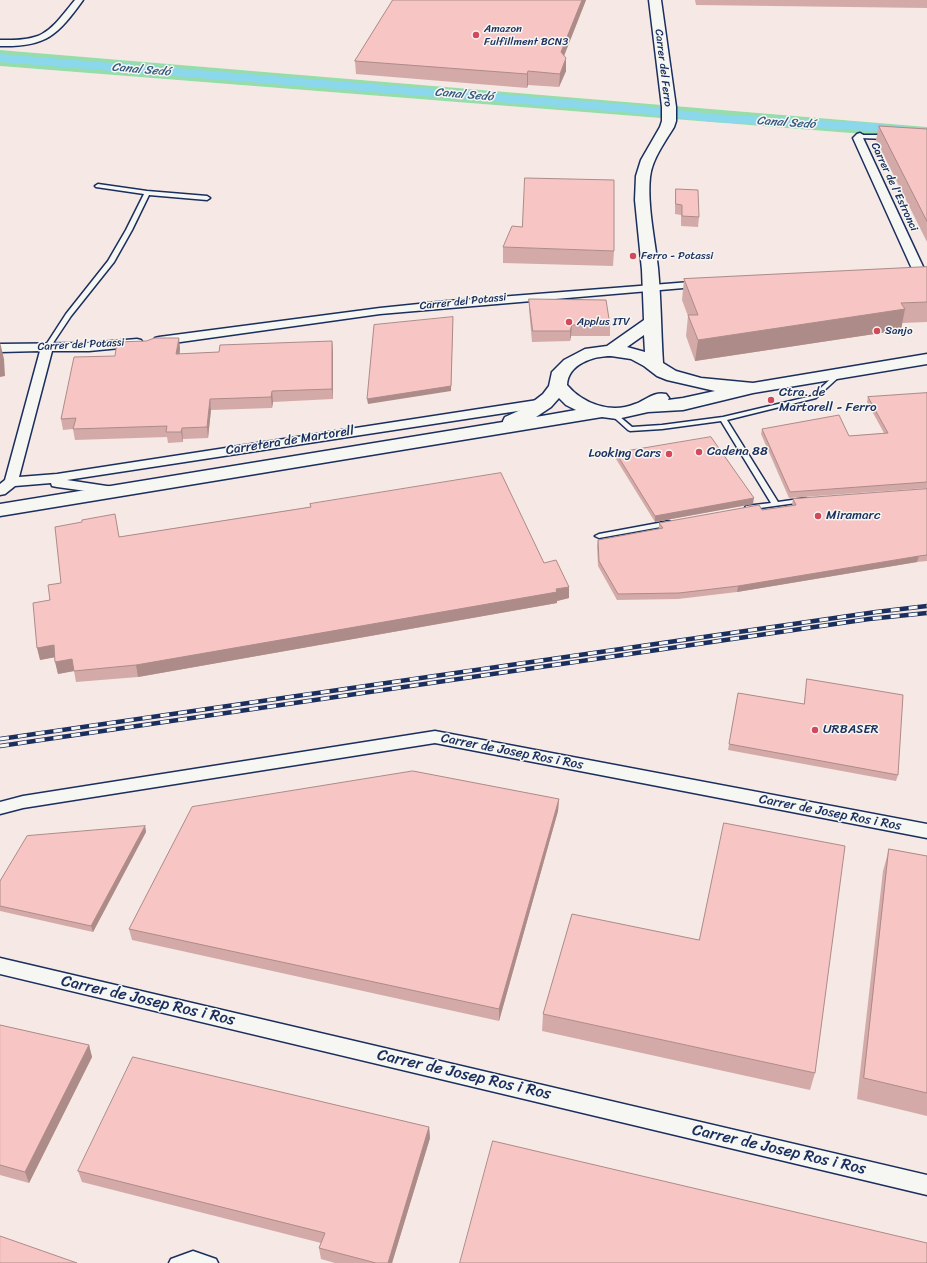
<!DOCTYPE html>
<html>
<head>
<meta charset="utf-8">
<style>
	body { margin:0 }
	canvas { display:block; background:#f6f6f2 }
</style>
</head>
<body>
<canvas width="927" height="1263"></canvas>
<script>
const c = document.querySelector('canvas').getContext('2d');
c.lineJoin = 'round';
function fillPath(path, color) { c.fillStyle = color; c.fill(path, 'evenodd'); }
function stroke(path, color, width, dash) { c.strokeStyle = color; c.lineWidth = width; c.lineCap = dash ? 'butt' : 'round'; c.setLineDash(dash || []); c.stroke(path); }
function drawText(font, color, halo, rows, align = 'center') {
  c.font = font + ' Sriracha,sans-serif'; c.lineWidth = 3; c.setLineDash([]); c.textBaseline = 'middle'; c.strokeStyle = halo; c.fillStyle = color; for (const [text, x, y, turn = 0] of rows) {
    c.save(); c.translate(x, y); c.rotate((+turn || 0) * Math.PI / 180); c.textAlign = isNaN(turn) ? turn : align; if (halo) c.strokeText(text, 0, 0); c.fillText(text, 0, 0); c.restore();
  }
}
const built = new Path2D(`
	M0 0H927V127L0 50Z
	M0 66 927 139V1263H0Z`);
const green = new Path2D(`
	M0 50 927 127V139L0 66Z`);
const canal = new Path2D(`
	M0 54 634 105 713 114 869 123 927 129V137L869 131 713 122 634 113 0 62Z`);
const lane = new Path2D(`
	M858 135H886L889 137 886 139 860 138 858 137Z
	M98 184 147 191 207 196 210 198 207 200 149 195 132 230 114 262 71 316 49 349H45L44 348 66 314 108 261 126 230 144 194 96 187 95 186Z
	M839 372 842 374 841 375 816 398 727 420 778 502 806 498 807 500 803 502 746 510 745 508 746 506 771 503 721 421 662 429 630 431 628 430 608 412 611 410 613 411 632 427 662 425 723 417 812 396 837 373Z
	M669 521 673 523 672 525 599 538 595 536 599 534Z
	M193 1251 216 1259 218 1263H169L171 1259Z`);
const street = new Path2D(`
	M75 0H83C57 36 46 47 0 46V40C45 41 48 33 75 0Z
	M860 133 865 136 863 138 925 271 923 273 919 274 913 271 853 138 857 134Z
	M703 281 707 282 709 284 707 286 380 314 159 345 155 344 153 341 155 338 159 337 380 308 448 301Z
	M137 339 141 340 143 343 141 346 89 351H52L19 477 57 474 544 399 548 400 550 403 548 406 544 407 67 480 120 488 122 491 120 494 115 495 57 487 52 486 51 483 15 486 5 494 0 495V484L5 480 40 351 0 352V344L89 343Z
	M435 731 927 824V838L435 743 23 808 0 814V802L23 796Z
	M0 958 927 1175V1195L0 974Z`);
const secondary = new Path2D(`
	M649 0H661L676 107V121L674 127C665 142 652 159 650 177 647 205 655 240 658 268 661 300 661 331 663 363L676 371 701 378 753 383 927 354V364L753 393 683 410 648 412 617 419 602 417 0 516V504L503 422V421L505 417 525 408 543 394 549 386 552 372 564 360 585 349 607 346 644 320 642 270 635 200 636 176 641 160 660 127 662 121V107ZM644 335 645 352 627 347ZM611 356 631 359 644 366 657 376 667 380 715 391 683 398 668 400 669 398 666 394C654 391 646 400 635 404 611 414 583 404 567 385 568 364 593 356 611 356ZM559 398 566 405 576 410 536 417 551 407Z`);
const rail = new Path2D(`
	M0 739 876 612 927 606
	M0 746 869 619 927 613`);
const wall = new Path2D(`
	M393 0H586L564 56 566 71 559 87 528 85 527 88 356 74 355 61Z
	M695 0H927V8L696 5Z
	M879 126 927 129V242L876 140Z
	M676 189 699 217 698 227 681 226V215L675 214V199Z
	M503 247 614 251 613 266 503 263Z
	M927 267V322L902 323 901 330 695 361 686 336 688 316 682 300 684 279Z
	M529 299 610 325V336H571L570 341 532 342 529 309Z
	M332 341 333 352V399L273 402 272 408 211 410 208 438 183 439V442L168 443 167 437 75 440 73 429 63 430 61 419 115 356 180 348V354L219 352Z
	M927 393V488L789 498 761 434 762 429 849 436 884 433 867 402 868 397Z
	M616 453 753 504 655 522 616 459Z
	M927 489V561L917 562 737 592 678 599 617 600 598 566 597 546 598 540 659 529V523L762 510 793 506 792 504 793 499Z
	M310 504 544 563 569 587V598L557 601V603L138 677 76 682 74 671 58 674 55 657 40 660 50 600 61 583 119 537 310 507Z
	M807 679 898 775 896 781 728 750 738 693 804 704Z
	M559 799 558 811 499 1021 132 940 129 929Z
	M145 826 146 832 93 932 0 911V881Z
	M889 849 927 856V1116L857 1099 883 871Z
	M543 1014 815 1073 810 1090 542 1031Z
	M0 1025 89 1045 92 1057 29 1183 0 1175Z
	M429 1127 430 1138 392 1263H335L321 1259 319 1248 321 1243 82 1182 78 1171Z`);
const shadedWall = new Path2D(`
	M582 0H586L560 66 561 52Z
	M566 58V71L559 87 560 74Z
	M528 71V85L527 88V74Z
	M905 309 901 330 695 361 698 340Z
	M453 317 451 391 368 404 367 399Z
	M572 325 571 336 570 341V331Z
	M179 338 180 348 178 364 176 354Z
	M332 341 333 352V399L332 389Z
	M0 342 4 359 5 376 0 377Z
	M272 391 273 402 272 408 271 397Z
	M210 399 211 410 208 438 207 427Z
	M182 428 183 439V442L181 432Z
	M754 498 753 504 655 522V516Z
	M919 556 917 562 737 592 738 586Z
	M569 587V598L557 601V603L138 677 136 665Z
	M54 645 56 657 40 660 37 648Z
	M72 659 74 671 58 674 55 662Z
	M559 799 558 811 499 1021V1009Z
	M145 826 146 832 93 932 91 926Z
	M89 1045 92 1057 29 1183 25 1172Z
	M429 1127 430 1138 392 1263H388Z`);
const building = new Path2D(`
	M393 0H582L561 52 566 58 560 74 528 71 527 74 355 61Z
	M879 126 927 129V221Z
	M525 178 614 180V251L503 247 512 226 522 227Z
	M676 189 698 190 699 217 682 216V205L676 204Z
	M927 267V302L901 303 905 309 698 340 688 315H698L684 279Z
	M529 299 606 300 610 325H572L570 331H533Z
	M453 317 451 386 367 399 374 325Z
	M155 338H179L176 354 219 352 220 345 332 341V389L272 391 271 397 210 399 207 427 182 428 181 432H166L167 426 73 429 76 418 61 419 74 357 115 356 117 342 146 341Z
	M927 393V482L790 492 762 429 839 415 849 436 888 433 868 397Z
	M711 437 754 498 655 516 616 453Z
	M501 473 544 563 556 560 569 587 556 589 557 592 136 665 74 671 72 659 55 662 54 645 37 648 33 603 50 600 48 585 61 583 55 527 82 522V520L115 514 119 537 311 507 310 504Z
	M927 489V555L919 556 738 586 679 593 618 594 599 561 598 540 663 528 659 523 759 505 762 510 796 505 793 499Z
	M807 679 903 695 898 775 729 744 738 693 804 704Z
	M413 771 559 799 499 1009 129 929 192 807Z
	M724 823 845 846 815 1073 543 1014 572 914 699 940Z
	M145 826 91 926 0 906V881L27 836Z
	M889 849 927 856V1093L864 1078Z
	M0 1025 89 1045 25 1172 0 1165Z
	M133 1057 429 1127 388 1263H376L319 1248 325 1233 78 1171Z
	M493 1141 927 1243V1263H460Z
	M0 1236 77 1263H0Z`);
const markers = [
	[476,35,4,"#d1495b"],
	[633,256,4,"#d1495b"],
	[569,322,4,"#d1495b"],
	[877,331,4,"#d1495b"],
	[771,400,4,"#d1495b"],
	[699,452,4,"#d1495b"],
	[669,454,4,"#d1495b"],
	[818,516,4,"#d1495b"],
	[815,730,4,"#d1495b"]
];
const farPoinames = [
	["Amazon",484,29],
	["Fulfillment BCN3",484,42],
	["Ferro - Potassi",641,256],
	["Applus ITV",577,322],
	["Sanjo",885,331]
];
const farStreetnames = [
	["Carrer del Ferro",663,68,83],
	["Carrer de l'Estronci",894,187,65],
	["Carrer del Potassi",463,302,-6],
	["Carrer del Potassi",81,345,-3]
];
const farWaternames = [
	["Canal Sedó",141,70,5],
	["Canal Sedó",464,95,5],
	["Canal Sedó",786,123,4]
];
const poiNames = [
	["Ctra. de",779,393],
	["Martorell - Ferro",779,408],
	["Cadena 88",707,452],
	["Looking Cars",661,454,"right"],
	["Miramarc",826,516],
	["URBASER",823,730]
];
const streetNames = [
	["Carretera de Martorell",290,441,-9],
	["Carrer de Josep Ros i Ros",512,752,11],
	["Carrer de Josep Ros i Ros",830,813,11]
];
const nearStreetnames = [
	["Carrer de Josep Ros i Ros",148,1001,13],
	["Carrer de Josep Ros i Ros",464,1075,13],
	["Carrer de Josep Ros i Ros",779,1150,13]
];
fillPath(built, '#f6e8e4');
fillPath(green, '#97ddab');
fillPath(canal, '#8bd7eb');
stroke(lane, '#1b2f5e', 3);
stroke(street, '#1b2f5e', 3);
stroke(secondary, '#1b2f5e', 3);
fillPath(lane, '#f6f6f2');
fillPath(street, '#f6f6f2');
fillPath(secondary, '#f6f6f2');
stroke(rail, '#1b2f5e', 4.5);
stroke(rail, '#f6f6f2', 3, [9]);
fillPath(wall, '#d4aaa9');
fillPath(shadedWall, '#ad8b89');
fillPath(building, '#f7c6c4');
stroke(building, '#ad8b89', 1);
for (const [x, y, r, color] of markers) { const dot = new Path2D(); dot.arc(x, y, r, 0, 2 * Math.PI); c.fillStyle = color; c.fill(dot); stroke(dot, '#f6f6f2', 1.5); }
drawText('11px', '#1b2f5e', '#f6f6f2', farPoinames, 'left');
drawText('11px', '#1b2f5e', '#f6f6f2', farStreetnames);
drawText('italic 12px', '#375981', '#f6f6f2', farWaternames);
drawText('13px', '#1b2f5e', '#f6f6f2', poiNames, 'left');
drawText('13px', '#1b2f5e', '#f6f6f2', streetNames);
drawText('16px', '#1b2f5e', '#f6f6f2', nearStreetnames);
</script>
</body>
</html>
